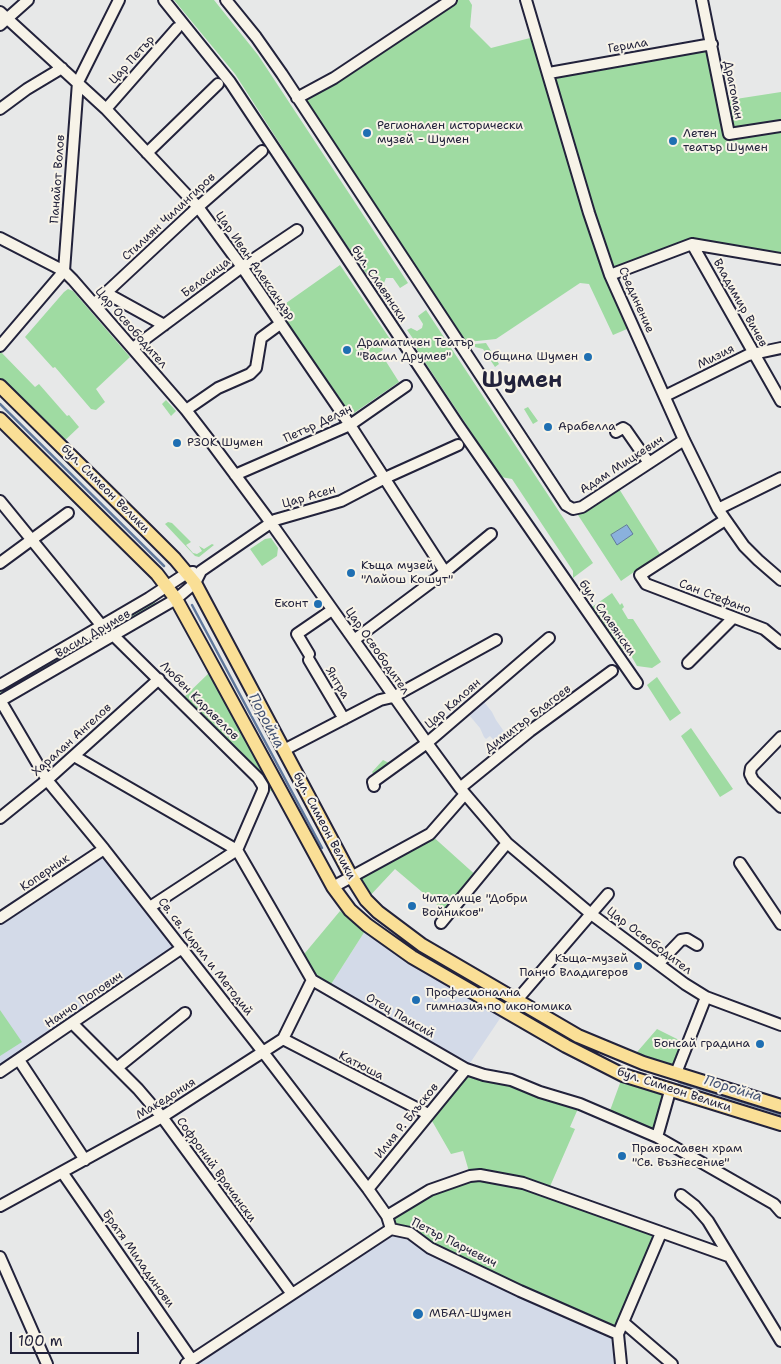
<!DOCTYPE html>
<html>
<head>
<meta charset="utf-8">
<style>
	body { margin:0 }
	#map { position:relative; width:781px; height:1364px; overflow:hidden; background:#e7e8e8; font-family:"Shantell Sans",sans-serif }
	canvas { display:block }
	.scale { position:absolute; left:10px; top:1332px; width:129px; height:22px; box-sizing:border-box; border:2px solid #22223b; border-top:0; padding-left:6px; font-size:15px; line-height:18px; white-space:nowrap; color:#22223b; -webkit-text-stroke:4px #f7f3e8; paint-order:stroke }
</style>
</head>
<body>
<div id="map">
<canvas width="781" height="1364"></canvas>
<div class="scale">100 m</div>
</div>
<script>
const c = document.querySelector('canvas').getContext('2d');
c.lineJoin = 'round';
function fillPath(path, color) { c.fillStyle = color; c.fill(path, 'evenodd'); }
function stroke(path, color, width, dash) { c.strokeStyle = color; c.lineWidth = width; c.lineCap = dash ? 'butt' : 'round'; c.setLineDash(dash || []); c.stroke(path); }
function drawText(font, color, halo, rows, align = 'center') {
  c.font = font + ' "Shantell Sans",sans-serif'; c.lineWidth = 4; c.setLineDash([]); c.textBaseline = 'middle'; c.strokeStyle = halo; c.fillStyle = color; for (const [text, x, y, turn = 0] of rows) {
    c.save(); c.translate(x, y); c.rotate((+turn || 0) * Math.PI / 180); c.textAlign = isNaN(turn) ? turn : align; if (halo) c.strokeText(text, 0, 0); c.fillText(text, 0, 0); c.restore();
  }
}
const built = new Path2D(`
	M484 702 492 712 496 720 510 740 501 748 490 736 486 739 484 737 480 728 469 715Z
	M104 849 182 948 0 1072V913Z
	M365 931 505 1011 466 1069 328 989Z
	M391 1229 618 1334 621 1364H186Z`);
const green = new Path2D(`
	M174 0H214L258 55 408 283 400 288 393 278H386L384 283 385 289 382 293 374 280 368 276 320 206 235 74Z
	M451 0H469L472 5 470 27 491 48 538 36 549 73 712 44 723 101 781 92V259L692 244 610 275 634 326 613 335 589 284 580 283 496 339 458 343 300 103Z
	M340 265 390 339 381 345 383 350 380 352 399 382 351 415 324 375 322 377 272 313Z
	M68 289 73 291 130 357 96 389 105 402 96 410 91 409 55 367 53 368 25 337 64 292Z
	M426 310 593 563 573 578V571L512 479 501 477 417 350 416 343 407 330 411 328 417 331 422 328 423 324 418 316Z
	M486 343 499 364 495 367 483 349 475 347V344Z
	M0 351 35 387 39 384 67 416 69 415 79 427 60 445 0 386Z
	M166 400 176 411 171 416 162 404Z
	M528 407 538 421 533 424 524 409Z
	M616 484 660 554 621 581 576 512Z
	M168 522 172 523 191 542 186 545 193 553 197 554 202 551 199 546 204 549 212 544 214 545 199 557 195 556 165 524Z
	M271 538 278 548 277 556 262 566 250 549 265 539Z
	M612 593 620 605 622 603 624 607 622 609 628 619H633L661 662 652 668 637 666 629 652 620 649 592 607Z
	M154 599 158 610 0 701V685Z
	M209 673 219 686 279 796 263 786 180 701Z
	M657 677 681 713 670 721 647 685Z
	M691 728 733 789 720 797 681 736Z
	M383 760 391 764 375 776 372 772Z
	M430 834 479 878 448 914 395 869 366 900 351 876Z
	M340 911 365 931 328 989 312 980 300 959Z
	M0 1010 22 1042 0 1056Z
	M657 1029 687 1044 676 1073 631 1059Z
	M466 1069 580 1104 570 1127 575 1129 548 1191 661 1233 618 1334 399 1230 387 1216 470 1175 463 1151 451 1154 428 1114Z
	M623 1075 670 1091 657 1137 608 1116Z`);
const water = new Path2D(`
	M627 525 633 534 617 545 611 535Z`);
const stream = new Path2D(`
	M0 404 164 566
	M192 605 322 848
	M679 1082 781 1114`);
const minor = new Path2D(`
	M164 0 230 82 458 425 637 683
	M226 0 256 37 282 74 566 505 573 509 582 507 684 440
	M526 0 589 213 610 275 684 440 718 509 744 546 758 560 781 580
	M702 0 729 134 781 126
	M0 12 106 109 198 207 242 267 350 425 445 572
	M0 25 28 0
	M549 73 712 44
	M297 98 334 78 451 0
	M0 109 27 89 62 68
	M106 109 177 28
	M147 153 218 84
	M0 238 64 271 73 280 186 410 213 445 271 523 427 743 460 788 507 843 591 914 685 984 706 997 781 1025
	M692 244 781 401
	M610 275 692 244 781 259
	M106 293 164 325
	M94 304 198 207 262 151
	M0 346 64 271 78 82 119 0
	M133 348 242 267 297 230
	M665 396 748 355 781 348
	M186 410 218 388 250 374 256 368 261 338 280 324
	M616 432 623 428 626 430 649 463
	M235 475 350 425 406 386
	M0 501 102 626
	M718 509 781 478
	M725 520 640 575 646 584 764 629 781 643
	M0 563 68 513
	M114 636 258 778 263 786V790L237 850 150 907
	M354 640 445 572 491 534
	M309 654 297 634 332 610
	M309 660 344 719
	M688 663 733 618
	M0 685 149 598 187 573 193 572
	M0 700 47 780 104 849 263 1052 368 1189 387 1216 391 1229
	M0 701 176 599 195 583 201 571 275 520 341 501 385 478 458 445
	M781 737 751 768 750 774 753 780 781 807
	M284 750 380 700 393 697 496 640
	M74 756 237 850 312 980 466 1069 484 1075 511 1080 540 1092 580 1104 657 1137 774 1204 781 1212
	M374 786 373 782 427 743 549 638
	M460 788 530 731 612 671
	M0 818 47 780 159 679
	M740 863 781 924
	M333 887 430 834 465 794
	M0 918 104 849
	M441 923 507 843
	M658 964 681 940 687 939 697 945
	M516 1001 608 894
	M72 1023 138 1089 162 1117 292 1294
	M283 1039 428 1114
	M19 1060 85 1160
	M118 1067 185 1013
	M0 1072 182 948
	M676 1073 706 997
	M657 1137 670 1091
	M62 1172 192 1360
	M368 1189 466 1069
	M681 1195 695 1206 708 1221 781 1341
	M0 1206 162 1117 283 1039 312 980
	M387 1216 430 1190 470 1176 480 1175 523 1183 728 1256
	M0 1257 47 1364
	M623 1322 672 1364
	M186 1364 391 1229 410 1233 430 1248 520 1291 618 1334
	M621 1364 618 1334 661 1233`);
const major = new Path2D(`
	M0 386 148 532 175 559 195 583 351 876 366 900 378 912 422 945 578 1036 643 1063 781 1106
	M0 419 157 574 176 599 203 648 333 887 350 910 367 925 412 957 566 1046 623 1075 781 1124`);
const markers = [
	[367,133,5,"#1f6fb2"],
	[673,141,5,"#1f6fb2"],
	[347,350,5,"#1f6fb2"],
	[588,357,5,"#1f6fb2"],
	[548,427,5,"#1f6fb2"],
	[177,443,5,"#1f6fb2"],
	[351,573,5,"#1f6fb2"],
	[318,604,5,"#1f6fb2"],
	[412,906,5,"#1f6fb2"],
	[638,966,5,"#1f6fb2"],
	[416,1000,5,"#1f6fb2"],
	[760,1044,5,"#1f6fb2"],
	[622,1156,5,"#1f6fb2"],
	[418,1314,6,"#1f6fb2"]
];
const streetNames = [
	["Герила",628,46,-10],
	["Цар Петър",132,60,-48],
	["Драгоман",733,90,79],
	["Панайот Волов",58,179,-86],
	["Стилиян Чилингиров",169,217,-43],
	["Цар Иван Александър",255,266,55],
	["Беласица",206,278,-37],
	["бул. Славянски",379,284,56],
	["Съединение",636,300,66],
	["Владимир Вичев",740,303,61],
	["Цар Освободител",131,328,49],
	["Мизия",716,357,-27],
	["Петър Делян",318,424,-25],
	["Адам Мицкевич",622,465,-33],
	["бул. Симеон Велики",105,489,45],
	["Цар Асен",309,497,-16],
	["Сан Стефано",715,597,21],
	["бул. Славянски",607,618,55],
	["Васил Друмев",93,634,-30],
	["Цар Освободител",377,651,55],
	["Янтра",337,683,59],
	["Любен Каравелов",199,701,45],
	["Цар Калоян",453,704,-41],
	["Димитър Благоев",528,719,-37],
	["Харалан Ангелов",72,740,-42],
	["бул. Симеон Велики",324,826,62],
	["Коперник",45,873,-34],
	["Цар Освободител",649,941,37],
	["Св. св. Кирил и Методий",205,957,52],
	["Нанчо Попович",84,1000,-34],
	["Отец Паисий",400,1016,30],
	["Катюша",361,1066,27],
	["бул. Симеон Велики",674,1090,18],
	["Македония",166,1099,-32],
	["Илия Р. Блъсков",407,1121,-51],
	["Софроний Врачански",216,1170,54],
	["Петър Парчевич",454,1243,27],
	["Братя Миладинови",138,1259,55]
];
const poiNames = [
	["Регионален исторически",377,126],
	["музей - Шумен",377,140],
	["Летен",683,134],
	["театър Шумен",683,148],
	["Драматичен Театър",357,343],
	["\"Васил Друмев\"",357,357],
	["Община Шумен",578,357,"right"],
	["Арабелла",558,427],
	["РЗОК Шумен",187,443],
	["Къща музей",361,566],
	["\"Лайош Кошут\"",361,580],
	["Еконт",308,604,"right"],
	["Читалище \"Добри",422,899],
	["Войников\"",422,913],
	["Къща-музей",628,959,"right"],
	["Панчо Владигеров",628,973,"right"],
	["Професионална",426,993],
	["гимназия по икономика",426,1007],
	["Бонсай градина",750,1044,"right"],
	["Православен храм",632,1149],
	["\"Св. Възнесение\"",632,1163],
	["МБАЛ-Шумен",429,1314]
];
const waterNames = [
	["Поройна",266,721,62],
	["Поройна",733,1089,17]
];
const townNames = [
	["Шумен",522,381]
];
fillPath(built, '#d3dae8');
fillPath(green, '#9fdba2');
fillPath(water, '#8ab1dd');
stroke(water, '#60789c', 1);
stroke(stream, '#60789c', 2.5);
stroke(minor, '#22223b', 14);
stroke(major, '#22223b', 16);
stroke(minor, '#f7f3e8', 10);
stroke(major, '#fadf96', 12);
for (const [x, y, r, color] of markers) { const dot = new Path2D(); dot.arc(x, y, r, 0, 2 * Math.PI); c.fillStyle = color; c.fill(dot); stroke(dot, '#f7f3e8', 2); }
drawText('12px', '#22223b', '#f7f3e8', streetNames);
drawText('12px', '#22223b', '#f7f3e8', poiNames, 'left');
drawText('italic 14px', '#465474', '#f7f3e8', waterNames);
drawText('bold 22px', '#22223b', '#f7f3e8', townNames);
</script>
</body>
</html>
